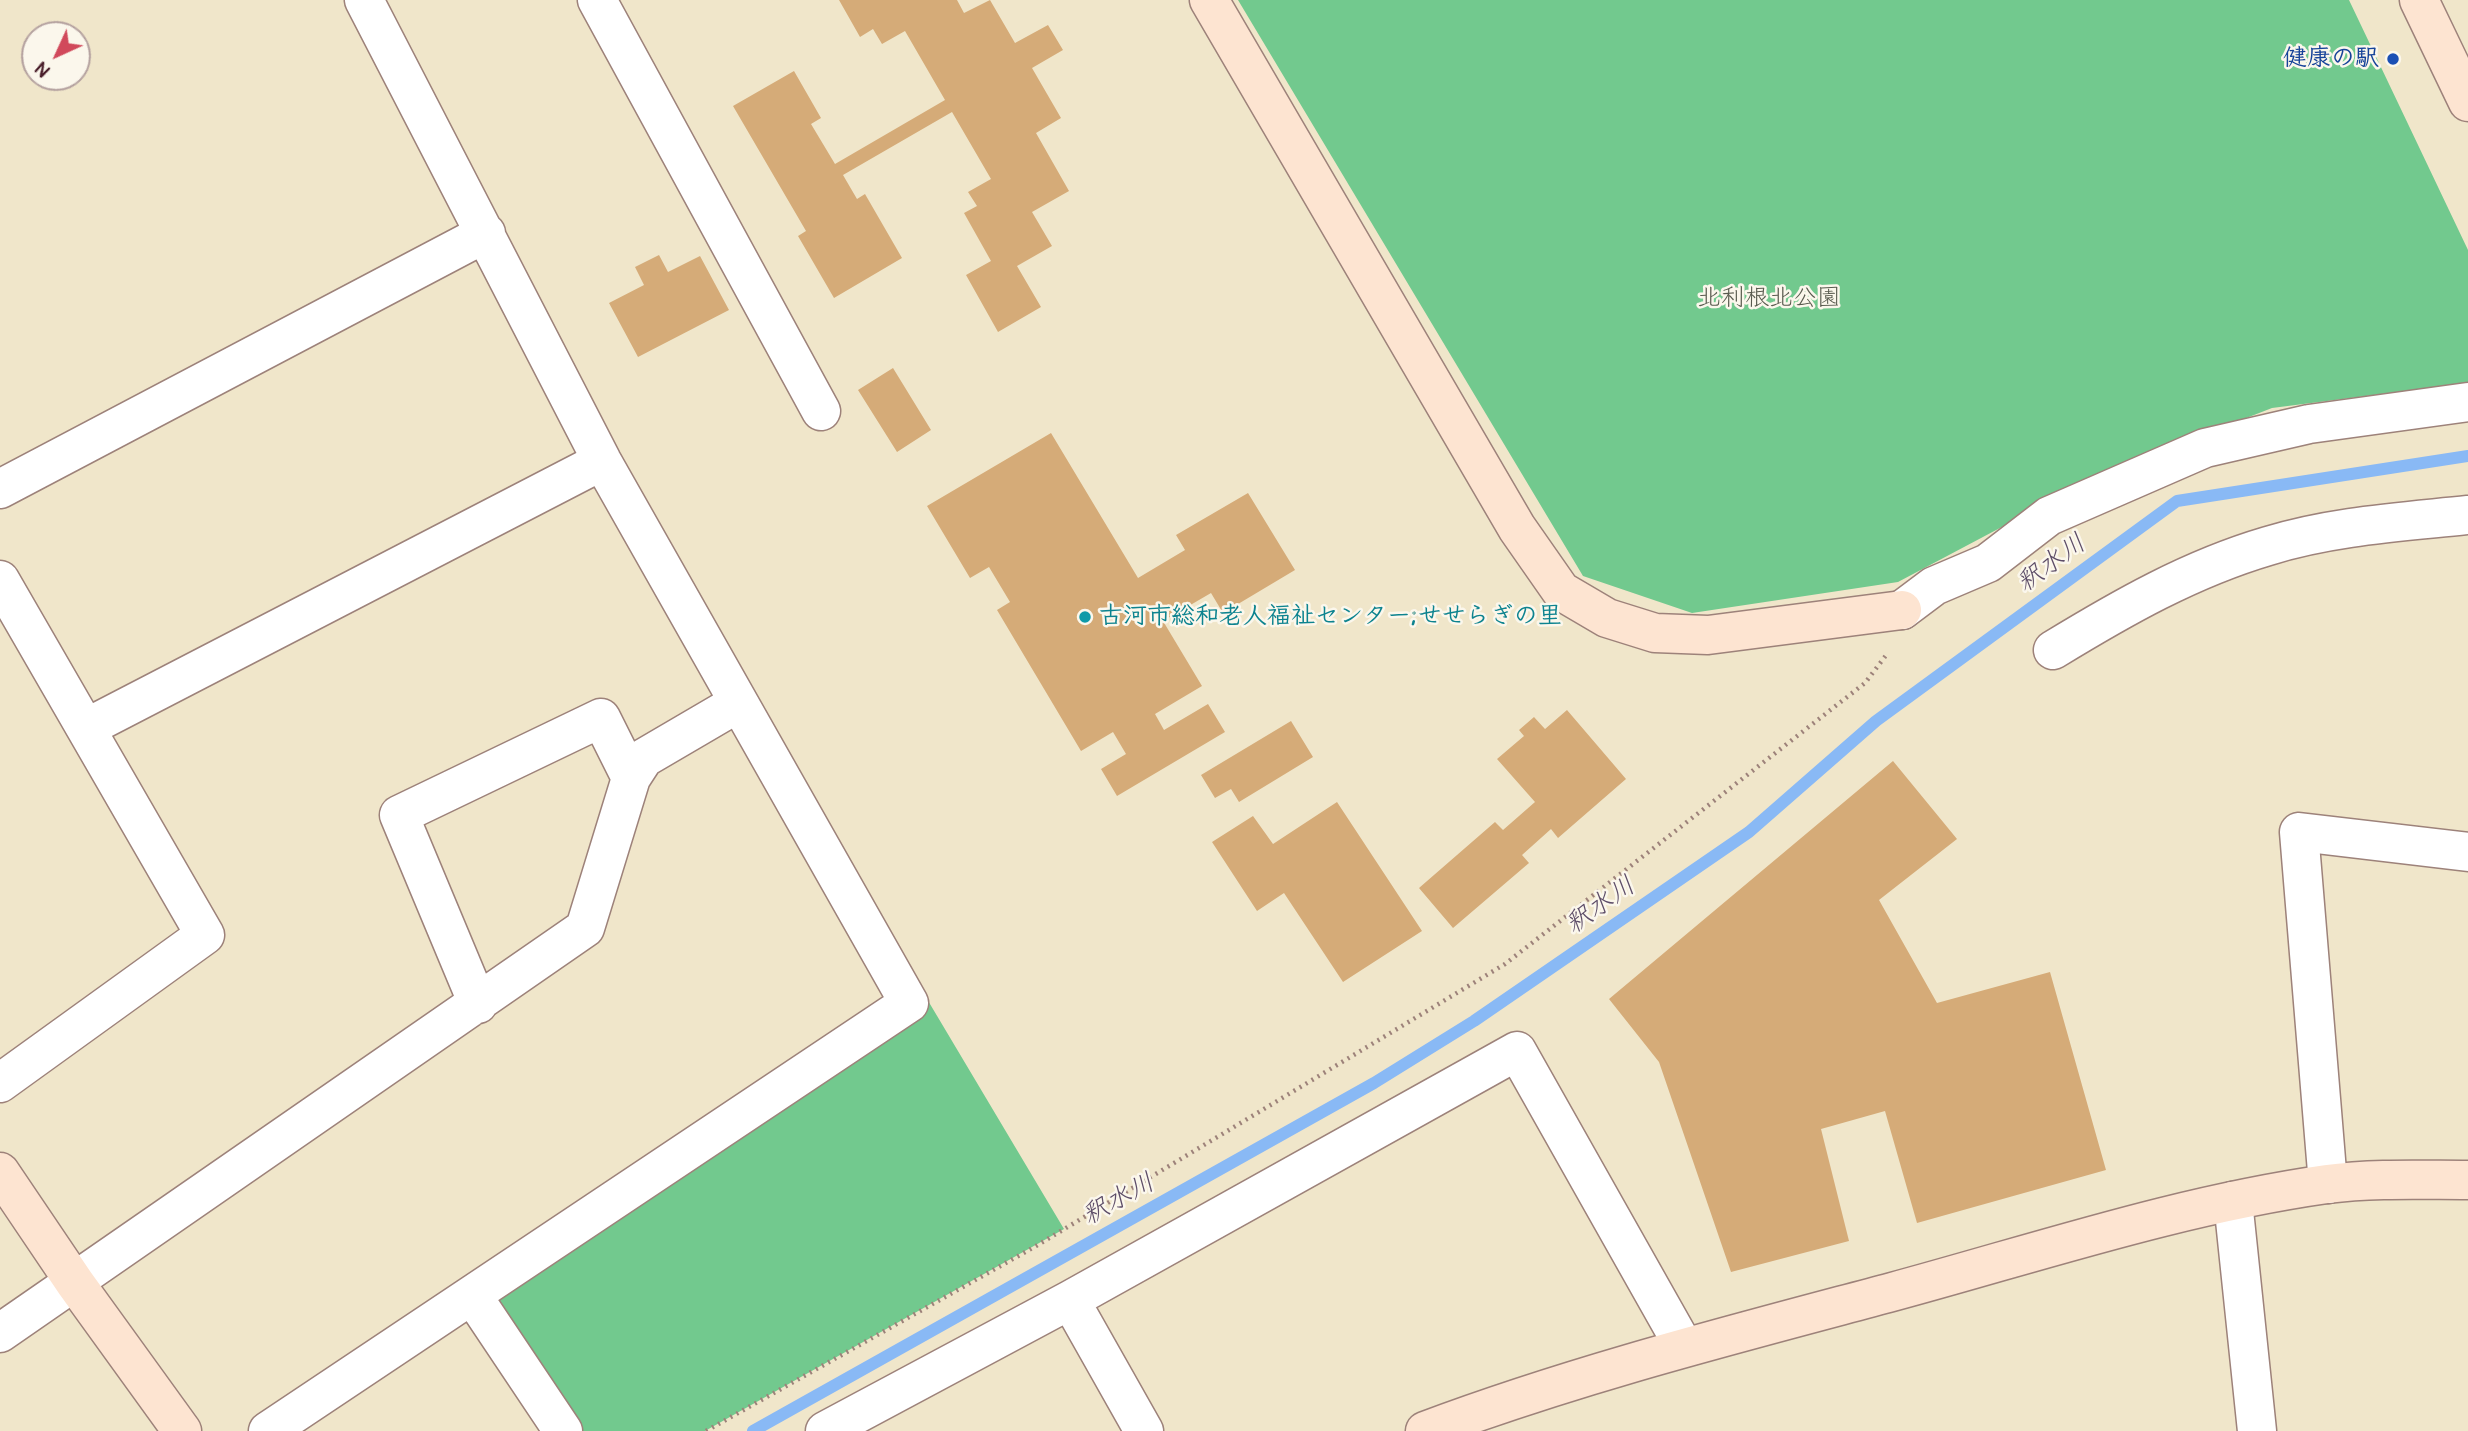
<!DOCTYPE html>
<html>
<head>
<meta charset="utf-8">
<style>
	body { margin:0 }
	#map { position:relative; width:2468px; height:1431px; overflow:hidden; background:#f0e6ca; font-family:Pangolin,sans-serif }
	canvas { display:block }
	.north { position:absolute; left:21px; top:21px; width:70px; height:70px; box-sizing:border-box; background:#fbf7ec; border:2px solid #b4a19f; border-radius:50%; rotate:225deg; font-size:19px; font-weight:700; line-height:28px; text-align:center; color:#4a1f2b }
	.north::after { content:''; display:block; margin:auto; width:24px; height:32px; background:#d1495b; clip-path:polygon(50% 0,100% 100%,50% 72%,0 100%) }
</style>
</head>
<body>
<div id="map">
<canvas width="2468" height="1431"></canvas>
<div class="north">N</div>
</div>
<script>
const c = document.querySelector('canvas').getContext('2d');
c.lineJoin = 'round';
function fillPath(path, color) { c.fillStyle = color; c.fill(path, 'evenodd'); }
function stroke(path, color, width, dash) { c.strokeStyle = color; c.lineWidth = width; c.lineCap = dash ? 'butt' : 'round'; c.setLineDash(dash || []); c.stroke(path); }
function drawText(font, color, halo, rows, align = 'center') {
  c.font = font + ' Pangolin,"Klee One",sans-serif'; c.lineWidth = 5; c.setLineDash([]); c.textBaseline = 'middle'; c.strokeStyle = halo; c.fillStyle = color; for (const [text, x, y, turn = 0] of rows) {
    c.save(); c.translate(x, y); c.rotate((+turn || 0) * Math.PI / 180); c.textAlign = isNaN(turn) ? turn : align; if (halo) c.strokeText(text, 0, 0); c.fillText(text, 0, 0); c.restore();
  }
}
const green = new Path2D(`
	M1238 0H2349L2468 250V383L2272 408 2100 475 1898 582 1692 613 1583 576Z
	M927 999 1064 1229 705 1431H567L482 1288Z`);
const stream = new Path2D(`
	M753 1431 1374 1083 1474 1021 1749 832 1876 721 2177 501 2468 456`);
const building = new Path2D(`
	M839 0H957L964 13 990 0 1015 43 1048 25 1063 50 1032 68 1061 118 1036 133 1069 191 1032 212 1052 246 1017 266 1041 307 998 332 966 275 991 261 964 213 977 206 968 192 991 179 952 112 843 175 857 199 865 194 902 258 834 298 798 236 806 231 733 106 794 71 821 118 811 124 835 164 945 100 905 31 882 44 873 29 860 37Z
	M659 255 668 272 700 256 729 310 638 357 609 303 644 285 635 267Z
	M893 368 931 430 897 452 858 390Z
	M1051 433 1138 578 1185 550 1176 535 1248 493 1295 570 1223 613 1211 593 1163 621 1202 686 1155 714 1164 730 1208 704 1225 732 1117 796 1101 769 1126 754 1113 732 1081 751 997 610 1010 602 989 567 970 578 927 506Z
	M1567 710 1626 779 1558 838 1551 829 1522 855 1529 863 1453 928 1419 888 1495 822 1503 830 1535 802 1497 759 1524 736 1519 730 1534 717 1545 729Z
	M1291 721 1313 757 1239 802 1231 789 1215 798 1201 775Z
	M1893 761 1957 839 1879 900 1937 1003 2050 972 2106 1170 1917 1223 1885 1111 1821 1129 1849 1241 1731 1272 1659 1062 1609 999Z
	M1337 802 1422 931 1343 982 1284 893 1257 911 1212 842 1253 816 1273 844Z`);
const path = new Path2D(`
	M706 1431 1036 1246 1505 964 1865 683 1887 654`);
const street = new Path2D(`
	M597 0 821 411
	M0 489 486 233
	M0 580 205 935 0 1083
	M1902 610 1934 586 1988 563 2049 516 2205 448 2309 424 2468 402
	M2053 650C2122 608 2190 569 2268 546 2332 526 2402 522 2468 515
	M86 728 602 461
	M478 1004 399 815 601 718 631 778
	M2328 1184 2299 832 2468 852
	M2233 1201 2257 1431
	M472 1295 563 1431
	M1070 1300 1144 1431
	M0 1333 585 928 631 778 644 758 738 703
	M268 1431 909 1003 602 461 364 0
	M825 1431 1070 1300 1517 1051 1684 1347`);
const secondary = new Path2D(`
	M1209 0 1517 528 1561 591 1607 618 1655 633 1708 635 1902 610
	M2419 0 2468 102
	M0 1172 75 1283 182 1431
	M1425 1431C1577 1374 1735 1334 1892 1292 2036 1253 2179 1205 2327 1184 2374 1178 2421 1180 2468 1180`);
const markers = [
	[2393,59,7,"#1a4fb4"],
	[1085,617,7,"#0f9aa8"]
];
const transitNames = [
	["健康の駅",2379,59]
];
const parkNames = [
	["北利根北公園",1769,299]
];
const cultureNames = [
	["古河市総和老人福祉センター;せせらぎの里",1099,617]
];
const waterNames = [
	["釈水川",2052,564,-36],
	["釈水川",1601,906,-35],
	["釈水川",1119,1200,-29]
];
fillPath(green, '#72c98e');
stroke(stream, '#89b9f5', 12);
fillPath(building, '#d5ab78');
stroke(street, '#9d827a', 41);
stroke(secondary, '#9d827a', 41);
stroke(path, '#9d827a', 4.5, [2, 5]);
stroke(street, '#fff', 38);
stroke(secondary, '#fde4d1', 38);
for (const [x, y, r, color] of markers) { const dot = new Path2D(); dot.arc(x, y, r, 0, 2 * Math.PI); c.fillStyle = color; c.fill(dot); stroke(dot, '#fbf7ec', 2.5); }
drawText('bold 24px', '#164399', '#fbf7ec', transitNames, 'right');
drawText('24px', '#585a4e', '#fbf7ec', parkNames);
drawText('bold 24px', '#0d838f', '#fbf7ec', cultureNames, 'left');
drawText('italic 26px', '#5d4d68', '#fbf7ec', waterNames);
</script>
</body>
</html>
